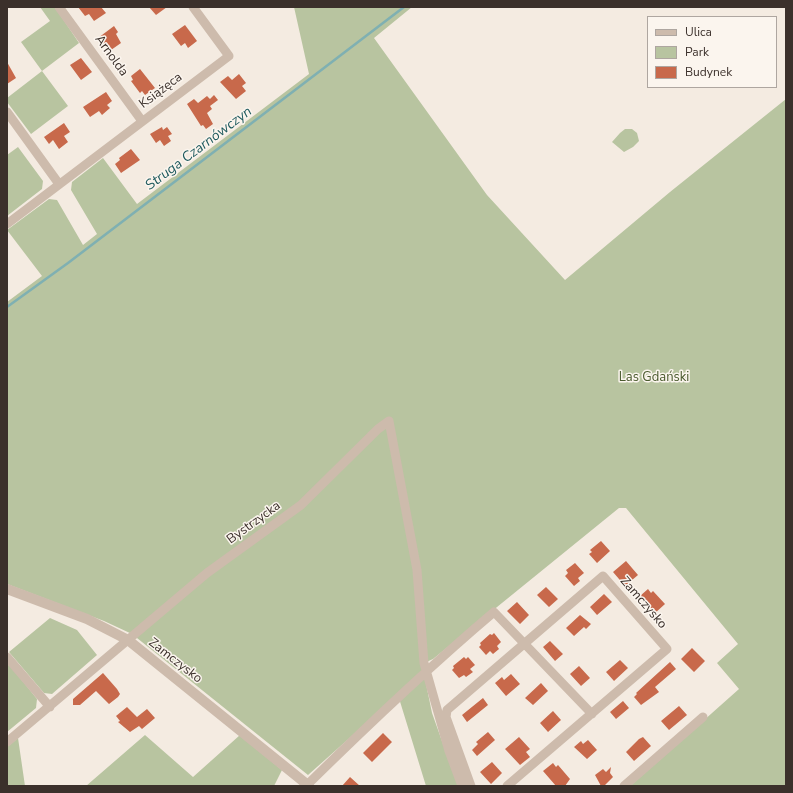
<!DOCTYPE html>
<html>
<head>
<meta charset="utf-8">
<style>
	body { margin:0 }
	#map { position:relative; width:793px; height:793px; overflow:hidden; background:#f4ebe1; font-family:"Nunito Sans",sans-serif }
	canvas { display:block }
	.frame { position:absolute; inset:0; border:8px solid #3b302b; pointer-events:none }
	.legend { position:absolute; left:647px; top:16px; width:130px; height:72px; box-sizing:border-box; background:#fbf5ee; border:1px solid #aea6a0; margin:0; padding:5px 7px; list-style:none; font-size:12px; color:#3b302b }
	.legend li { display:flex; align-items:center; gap:8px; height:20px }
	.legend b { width:20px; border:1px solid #aea6a0 }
</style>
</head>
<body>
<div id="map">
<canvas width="793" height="793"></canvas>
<div class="frame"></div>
<ul class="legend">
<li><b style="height:5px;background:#cdbbac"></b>Ulica</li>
<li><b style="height:11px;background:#b8c4a0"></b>Park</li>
<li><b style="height:11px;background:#c8694b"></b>Budynek</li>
</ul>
</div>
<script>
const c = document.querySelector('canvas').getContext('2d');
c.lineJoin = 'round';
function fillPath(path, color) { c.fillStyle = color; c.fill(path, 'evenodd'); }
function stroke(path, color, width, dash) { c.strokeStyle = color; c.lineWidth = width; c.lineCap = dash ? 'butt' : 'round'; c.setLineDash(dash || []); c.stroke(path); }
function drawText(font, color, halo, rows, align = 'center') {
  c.font = font + ' "Nunito Sans",sans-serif'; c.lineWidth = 3; c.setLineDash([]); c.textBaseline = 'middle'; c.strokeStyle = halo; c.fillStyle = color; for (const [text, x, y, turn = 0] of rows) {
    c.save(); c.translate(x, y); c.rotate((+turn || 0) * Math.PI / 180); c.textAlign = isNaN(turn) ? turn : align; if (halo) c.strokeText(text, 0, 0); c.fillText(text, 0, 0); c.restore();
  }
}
const green = new Path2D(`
	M40 7H55L79 43 42 71 68 106 31 134 7 102V98L42 71 21 42 50 21Z
	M294 7H412L374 38 487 195 565 280 670 192 786 99V786H630L739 689 717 663 738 644 626 508H619L433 659 422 664 432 713 458 786H426L398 695 308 775 132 634 104 621 7 584V302L42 276 7 230 49 199 57 200 83 245 97 234 71 190 72 182 103 158 137 204 309 74Z
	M625 129H632L637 133 639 141 633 147 624 152 612 142 620 133Z
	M18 147 43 181 42 189 7 216V155Z
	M50 618 77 630 97 655 52 694 44 693 9 652Z
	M9 664 37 699 36 708 7 732V667Z
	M145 735 193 777 240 735 282 770 274 786H86Z
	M18 738 25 786H7V747Z`);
const stream = new Path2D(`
	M7 307 68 263 404 7`);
const building = new Path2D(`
	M78 7H101L106 13 94 21 89 14 85 16Z
	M149 7H167L156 15Z
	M185 25 197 41 188 48 185 43 181 46 172 34Z
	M114 26 118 32 116 34 121 43 111 50 106 43 102 44 98 38Z
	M81 58 92 72 81 80 70 65Z
	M7 62 16 78 7 84Z
	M140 69 155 88 145 95 142 91 140 93 131 81 133 80 131 76Z
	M239 74 246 83 242 86 246 91 236 99 220 82 228 76 232 80Z
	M106 92 112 101 107 105 110 108 102 115 99 111 90 117 83 107Z
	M214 95 218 100 210 106 212 109 207 113 213 124 206 129 203 125 201 126 187 104 194 99 198 103 207 96 210 99Z
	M64 123 70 132 64 136 68 142 59 149 53 140 49 144 44 137Z
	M162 127 163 130 167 127 172 134 168 136 171 141 164 146 160 140 156 143 150 134Z
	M131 149 140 160 121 173 115 164 120 160 119 158Z
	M601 541 610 551 597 563 589 554 592 552 590 550Z
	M626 561 638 575 625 586 613 572Z
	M575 563 584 573 578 578 580 581 574 586 565 576 568 573 566 570Z
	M546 587 558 599 549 607 537 595Z
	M648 589 651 593 653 591 665 604 654 614 640 596Z
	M604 594 612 602 597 615 590 607Z
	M517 602 529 615 520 624 507 611Z
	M580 615 591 624 586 629 584 627 574 636 566 628Z
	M494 633 501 642 497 646 499 649 493 654 490 651 486 655 479 647 481 645 480 643 490 634 492 635Z
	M550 641 563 654 555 661 543 647Z
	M692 648 705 661 694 672 681 659Z
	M464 657 466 659 468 657 475 665 470 669 473 672 466 677 464 675 459 678 452 670 454 668 453 666Z
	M620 660 628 668 614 681 606 672Z
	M670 662 676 669 655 687 659 692 641 705 634 697 637 694 636 693Z
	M579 666 590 678 581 686 570 674Z
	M103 673 117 689 120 694 118 697 109 704 96 691 80 705H73V699Z
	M511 674 520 684 506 696 495 683 502 677 504 680Z
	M541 683 548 691 533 705 525 698Z
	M483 698 488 705 467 722 462 715Z
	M623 701 629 708 616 719 610 712Z
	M679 706 687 715 669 730 661 721Z
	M127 707 137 717 147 709 155 718 142 729 139 726 130 732 118 722 120 721 116 716Z
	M553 711 561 720 548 732 540 723Z
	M488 732 495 740 477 756 472 750 478 744 476 742Z
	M383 733 392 742 372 762 363 753Z
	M519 737 530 749 526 752 530 757 520 765 505 749Z
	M643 737 651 746 634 761 626 752 639 739Z
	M588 740 597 750 587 759 574 747 581 741 583 744Z
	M492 762 502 773 491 784 480 772Z
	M553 763 556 767 558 765 570 779 565 786H556L543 771Z
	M611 767 610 773 613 777 604 786H601L595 775 603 769 606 772Z
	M350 777 360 786H342Z`);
const minor = new Path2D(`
	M59 7 142 121
	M7 112 59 184
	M7 224 229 56 193 7
	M7 657 50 707
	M7 742 207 573 301 505 378 429 389 421 417 570 424 663 449 751 462 786
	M307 785C368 725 429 667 494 612L592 714
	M471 786 446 717 447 710 603 576 667 649 507 786
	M624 786 703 717`);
const tertiary = new Path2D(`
	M7 589 87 619 128 640 309 786`);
const streetNames = [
	["Arnolda",111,56,54],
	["Książęca",161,91,-37],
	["Bystrzycka",254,523,-36],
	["Zamczysko",643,603,49],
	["Zamczysko",175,661,38]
];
const parkNames = [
	["Las Gdański",654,378]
];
const waterNames = [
	["Struga Czarnówczyn",199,149,-37]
];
fillPath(green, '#b8c4a0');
stroke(stream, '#7fb0b2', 2.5);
fillPath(building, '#c8694b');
stroke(minor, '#cdbbac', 9);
stroke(tertiary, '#cdbbac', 10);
drawText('13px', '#3b302b', '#fbf5ee', streetNames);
drawText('13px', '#4a5a2e', '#fbf5ee', parkNames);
drawText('italic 14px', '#1f5a5e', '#fbf5ee', waterNames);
</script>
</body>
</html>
